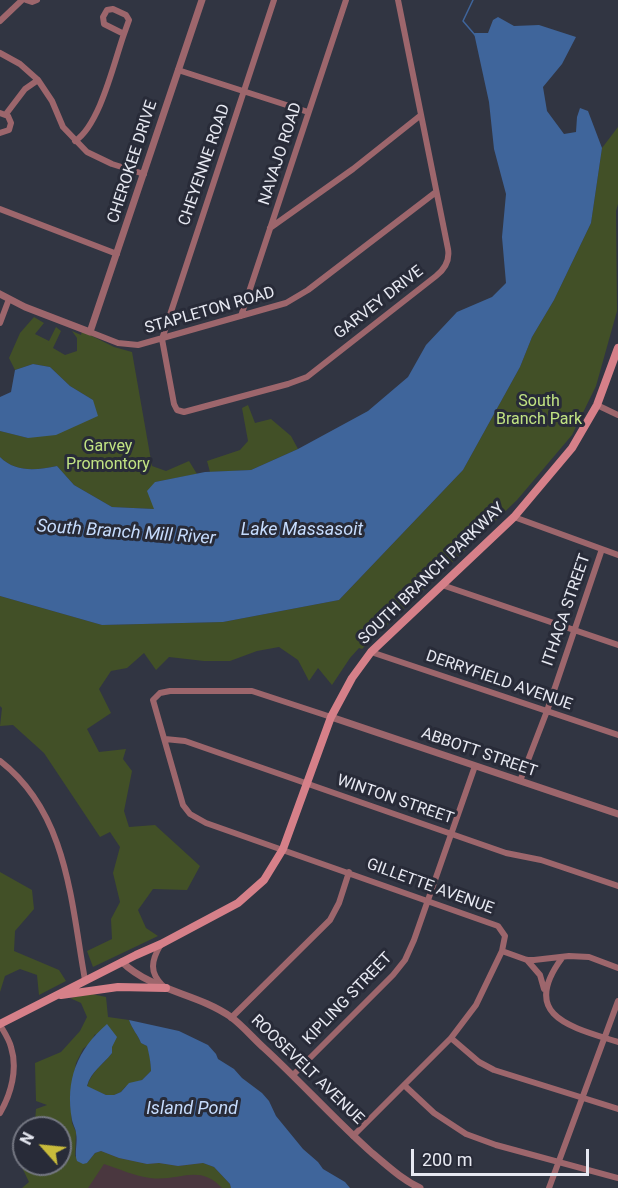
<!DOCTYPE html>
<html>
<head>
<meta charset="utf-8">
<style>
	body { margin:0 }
	#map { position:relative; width:618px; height:1188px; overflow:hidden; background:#313542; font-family:Roboto,sans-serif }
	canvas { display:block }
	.north { position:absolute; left:12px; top:1116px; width:60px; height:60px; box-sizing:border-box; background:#282b38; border:2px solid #747782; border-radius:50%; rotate:297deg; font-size:16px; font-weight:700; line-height:24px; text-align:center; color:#e7e9f2 }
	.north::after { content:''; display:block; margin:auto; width:21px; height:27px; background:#c9bb3b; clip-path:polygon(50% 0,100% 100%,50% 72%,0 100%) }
	.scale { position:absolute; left:411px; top:1149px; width:178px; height:27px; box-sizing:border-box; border:3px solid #e7e9f2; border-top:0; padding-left:8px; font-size:18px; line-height:21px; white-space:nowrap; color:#e7e9f2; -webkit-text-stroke:4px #282b38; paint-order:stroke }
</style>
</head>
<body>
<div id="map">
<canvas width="618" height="1188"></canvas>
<div class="north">N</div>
<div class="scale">200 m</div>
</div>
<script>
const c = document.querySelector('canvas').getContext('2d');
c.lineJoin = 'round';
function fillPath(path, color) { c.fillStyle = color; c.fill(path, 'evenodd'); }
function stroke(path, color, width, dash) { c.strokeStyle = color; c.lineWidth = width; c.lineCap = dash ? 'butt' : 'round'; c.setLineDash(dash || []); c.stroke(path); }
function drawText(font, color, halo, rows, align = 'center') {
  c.font = font + ' Roboto,sans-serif'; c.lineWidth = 6; c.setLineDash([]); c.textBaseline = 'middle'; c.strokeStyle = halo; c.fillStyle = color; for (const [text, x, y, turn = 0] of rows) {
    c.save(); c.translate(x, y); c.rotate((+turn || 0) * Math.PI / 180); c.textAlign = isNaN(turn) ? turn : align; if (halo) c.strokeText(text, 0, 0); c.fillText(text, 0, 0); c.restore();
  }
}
const education = new Path2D(`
	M101 1151 203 1163 235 1188H71Z`);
const green = new Path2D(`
	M618 127V204L616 211 617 311 596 386 572 435 517 500 362 649 359 648 350 658 332 685 318 668 309 681 298 660 279 647 257 651 230 661H204L169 657 156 670 144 653 127 668 111 671 99 689 111 713 87 729 99 752 126 749 123 759 132 771 124 811 129 827 155 825 200 866 187 890 153 889 138 910 146 928 158 936 93 967 87 951 112 939 111 919 120 902 113 873 120 847 110 832 100 837 44 753 13 725 0 726 2 708 0 706V596L102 625 223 622 339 600 463 470 520 367 532 337 554 300 591 223 602 148Z
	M34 317 44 323 35 334 49 341 56 327 61 331 53 348 65 355 77 351V338L72 331 81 335 82 331 114 347 132 352 152 466 166 471 189 461 197 474 155 482 154 509 112 507 74 485 57 466C37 470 16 473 0 457V431L28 438 93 400 70 386 50 367 33 364 15 370 9 358 20 333Z
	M248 405 255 423 271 419 291 436 298 449 251 470 210 472 207 461 240 450 248 441 242 408Z
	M0 872 32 890 34 909 15 931 14 951 59 970 66 981 39 995 37 975 20 969 5 976 0 992Z
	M92 994 106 997 108 1017 129 1020C132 1029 138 1035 141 1043L147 1046C150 1053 151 1063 151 1071L142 1080 125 1087 121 1092 114 1095H106L87 1087C91 1071 103 1065 112 1053L95 1034 91 1042 83 1049 76 1063 70 1098 72 1123 76 1132 75 1156 87 1163 95 1153 101 1151 119 1158 147 1164 159 1163 178 1166 203 1163 214 1167 230 1184 231 1188H222C199 1163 179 1182 150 1178 135 1176 119 1169 104 1164L88 1188H22L29 1182 18 1159 20 1153H24V1164H60V1128H42L35 1121 36 1109 47 1105 36 1101 35 1063 61 1052 80 1031 87 1017 81 1003 70 998Z`);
const water = new Path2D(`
	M498 17 514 26 539 25 576 37 562 64 543 87 547 111 564 134 576 132 577 117 580 108 588 111 602 148 591 223 554 300 532 337 520 367 463 470 339 600 223 622 102 625 0 596V457C16 473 37 470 57 466L74 485 112 507 154 509 147 491 155 482 205 472 251 470 298 449 368 411 408 377 426 345 457 312 492 297 506 283 502 237 506 194 494 149 489 102 474 33H488L493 20Z
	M33 364 50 367 70 386 93 400 98 416 56 435 28 438 0 431V397L11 392 15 370Z
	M129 1020 179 1031 208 1045 216 1054 218 1059 234 1069 242 1078 262 1093 269 1101 276 1116 303 1149 318 1162 323 1169 345 1182 350 1188H231L230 1184 214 1167 203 1163 178 1166 159 1163 147 1164 119 1158 101 1151 95 1153 87 1163 83 1164 77 1161C74 1153 78 1143 76 1133 76 1129 73 1125 72 1120 65 1080 77 1050 107 1024L117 1037 112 1047V1053C103 1065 91 1071 87 1086L106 1095H114L121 1092 129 1083 142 1080 151 1071C151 1064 149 1053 147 1046L141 1043C138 1035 132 1029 129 1020Z`);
const stream = new Path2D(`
	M473 0 463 21 475 35`);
const minor = new Path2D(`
	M26 0 32 2 37 0
	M274 0 162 339 174 404 177 410 184 412 288 384 307 377 436 276C445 269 450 261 448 249L398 0
	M0 21 22 0
	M0 53 20 64 38 80 52 101 63 127 87 152 112 164 144 174
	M178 70 308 112
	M0 113 8 116 11 123 9 130 0 133
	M6 114 25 89 38 80
	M75 141C100 125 114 62 124 34L104 24 103 17 107 10 113 9 126 15 129 20 124 34
	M0 209 117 254
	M270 228 353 169 421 115
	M241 316 346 0
	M0 323 9 299
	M90 332 118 343 138 345 286 303 308 290 436 192
	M597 405 618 415
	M514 517 618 555
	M442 585 618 645
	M371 652 618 735
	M331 717 252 691H170L160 693 153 700 183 805 190 814 206 823 498 926 505 936 502 951 527 960H534L569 956 589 957 618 968
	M165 739 185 741 506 853 541 860 618 886
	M0 761C68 813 71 903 85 980
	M520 781 547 711 602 549
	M161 944C151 961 149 972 163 986
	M562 958C519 1016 571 1027 618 1042
	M527 960 540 975 544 989
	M231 1018 330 920 339 903 349 872
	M0 1025C4 1032 9 1039 11 1047 18 1069 11 1094 0 1113
	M451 1038 479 1062 494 1070 618 1109
	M293 1075 393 975 405 960 414 940 475 766
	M404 1085 434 1113 466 1134 496 1145 618 1178
	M353 1136 451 1038 476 1005 502 951
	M549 1188 618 1001`);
const tertiary = new Path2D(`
	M0 294 25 307 90 332 202 0
	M331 717 618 814
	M122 962C152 991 197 993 231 1017 243 1026 253 1038 264 1048 301 1082 335 1120 372 1153 388 1166 401 1179 420 1188`);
const secondary = new Path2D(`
	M61 995 118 987 166 988
	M0 1024 136 955 161 944 238 903 264 880 283 849 331 717 352 678 371 652 514 517 572 448 597 405 618 348`);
const streetNames = [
	["NAVAJO ROAD",281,154,-72],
	["CHEROKEE DRIVE",133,162,-72],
	["CHEYENNE ROAD",205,165,-71],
	["GARVEY DRIVE",379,303,-38],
	["STAPLETON ROAD",210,311,-16],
	["SOUTH BRANCH PARKWAY",432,574,-44],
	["ITHACA STREET",567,610,-71],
	["DERRYFIELD AVENUE",499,681,19],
	["ABBOTT STREET",479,753,19],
	["WINTON STREET",395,800,19],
	["GILLETTE AVENUE",430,887,20],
	["KIPLING STREET",348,999,-46],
	["ROOSEVELT AVENUE",307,1070,44]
];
const parkNames = [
	["South",539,402],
	["Branch Park",539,420],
	["Garvey",108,447],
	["Promontory",108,465]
];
const waterNames = [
	["Lake Massasoit",302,530],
	["South Branch Mill River",126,533,4],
	["Island Pond",192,1109]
];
fillPath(education, '#4a373f');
fillPath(green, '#425027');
fillPath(water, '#3f659b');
stroke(stream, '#3f659b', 1.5);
stroke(minor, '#9d666c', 6);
stroke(tertiary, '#9d666c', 7);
stroke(secondary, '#d68089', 8);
drawText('16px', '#e7e9f2', '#282b38', streetNames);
drawText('16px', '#c1e383', '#282b38', parkNames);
drawText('italic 18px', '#c6dcfd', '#282b38', waterNames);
</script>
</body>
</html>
